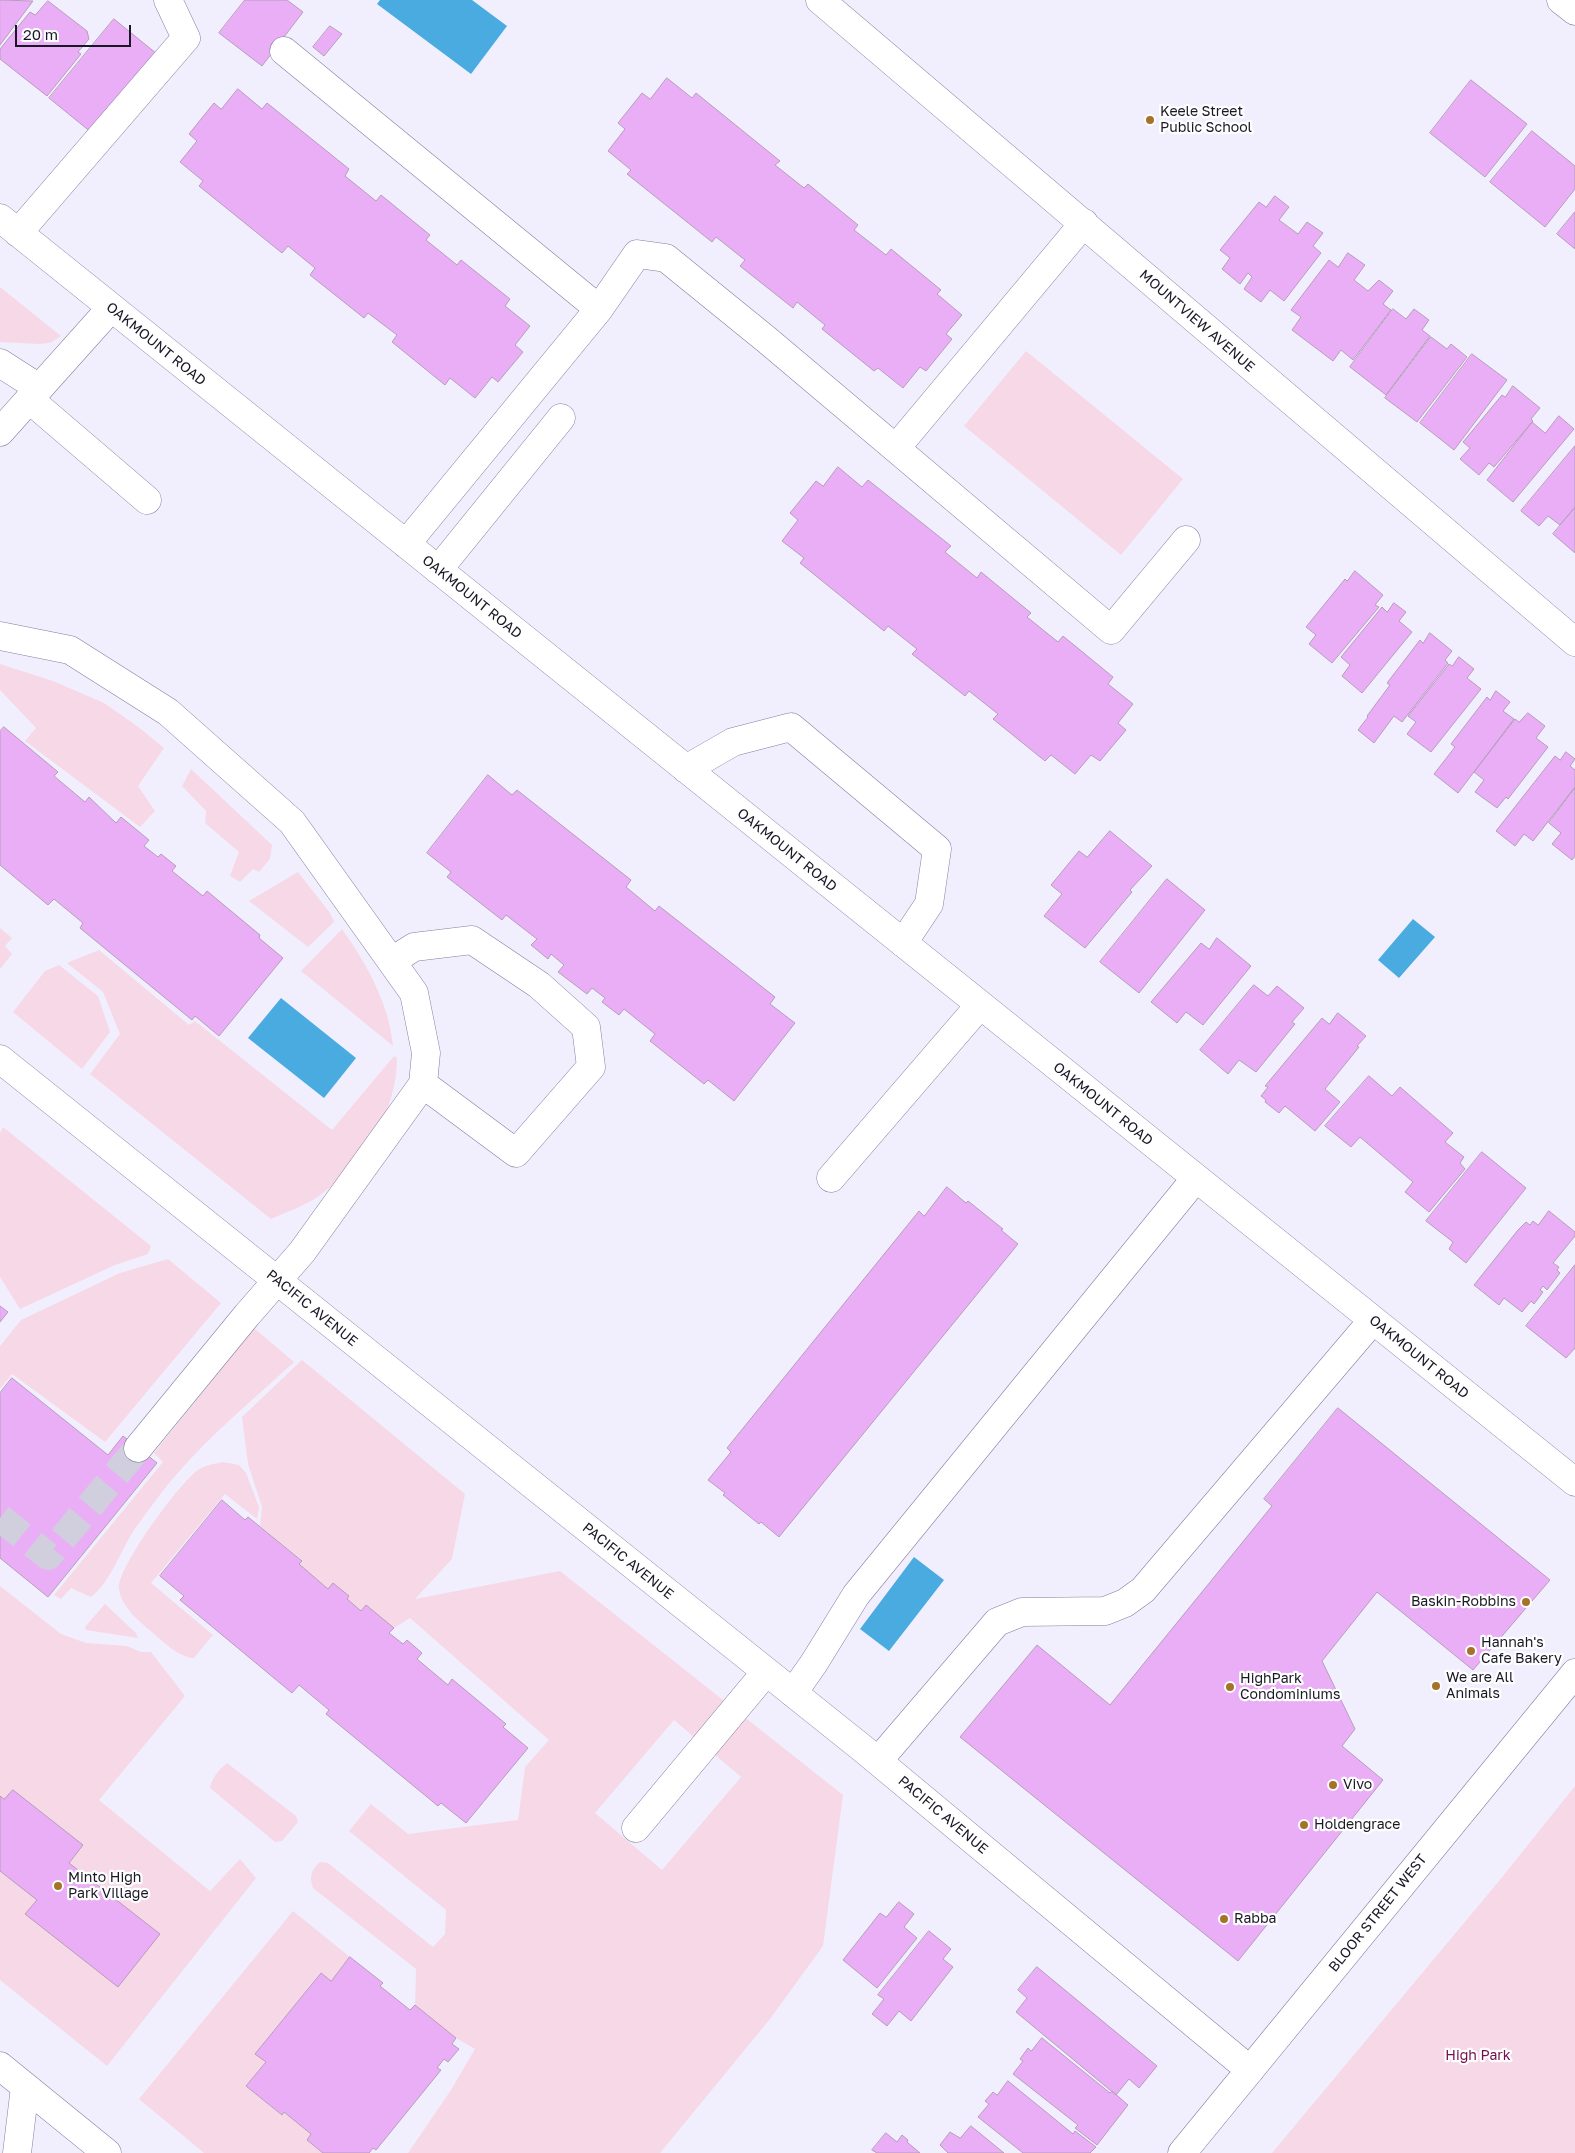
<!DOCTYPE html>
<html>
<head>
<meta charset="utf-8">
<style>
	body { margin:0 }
	#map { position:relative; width:1575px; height:2153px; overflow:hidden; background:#f1effe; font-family:"Golos Text",sans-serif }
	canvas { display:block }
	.scale { position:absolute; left:15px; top:25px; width:116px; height:22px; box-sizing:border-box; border:2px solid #1a1724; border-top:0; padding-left:6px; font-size:15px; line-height:18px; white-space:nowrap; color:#1a1724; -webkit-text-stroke:4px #fefefe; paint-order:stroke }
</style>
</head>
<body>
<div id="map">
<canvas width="1575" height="2153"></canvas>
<div class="scale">20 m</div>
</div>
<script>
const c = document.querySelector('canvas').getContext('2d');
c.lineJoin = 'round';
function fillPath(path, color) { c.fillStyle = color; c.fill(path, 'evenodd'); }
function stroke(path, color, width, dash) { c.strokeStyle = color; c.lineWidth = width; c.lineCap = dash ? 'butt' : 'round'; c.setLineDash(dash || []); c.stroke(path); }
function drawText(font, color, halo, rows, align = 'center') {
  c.font = font + ' "Golos Text",sans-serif'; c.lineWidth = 4.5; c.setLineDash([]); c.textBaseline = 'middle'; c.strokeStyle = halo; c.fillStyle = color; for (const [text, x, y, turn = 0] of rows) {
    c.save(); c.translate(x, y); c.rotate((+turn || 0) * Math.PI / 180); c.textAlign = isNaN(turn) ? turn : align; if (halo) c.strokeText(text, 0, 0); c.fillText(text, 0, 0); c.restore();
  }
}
const green = new Path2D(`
	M0 287 61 336 50 343 39 344 0 342Z
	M1026 351 1183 479 1121 555 964 426Z
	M0 664 53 681 104 703 137 726 164 748 138 786 155 811 140 827 25 741 36 728 0 690Z
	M191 769 272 845 270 859 259 872 253 869 240 882 230 876 239 852 205 823 206 811 182 786Z
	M298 872 330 913 334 922 308 947 249 901Z
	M0 928 12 938 5 946 12 954 0 969Z
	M342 929C366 963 389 1003 393 1046L301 971Z
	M99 950 189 1025 195 1021 332 1130 394 1056 397 1058C397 1113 362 1164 319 1196 305 1206 286 1212 271 1219L90 1074 120 1034 103 992 67 963Z
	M59 965 98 996 110 1032 82 1069 13 1012 45 971Z
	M3 1127 151 1246 148 1254 115 1265 20 1309 0 1277V1133Z
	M168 1259 221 1303 105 1442 12 1374 0 1389V1346L21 1320 120 1273Z
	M254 1328 294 1362C254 1399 211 1434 176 1475 161 1492 147 1512 134 1530 121 1550 110 1583 91 1597L71 1588 61 1599 54 1595 163 1462 154 1453Z
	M302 1360 465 1494 452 1559 415 1599 560 1571 843 1795 823 1946 770 2019 660 2153H408L451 2090 475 2049 456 2038 415 2005 416 1969 313 1888C309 1877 311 1870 320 1862L328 1863 433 1947 445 1934 446 1910 349 1831 371 1804 408 1834 518 1820 525 1767 549 1740 410 1618 394 1628 366 1606 361 1611 328 1589 299 1564 302 1560 260 1526 262 1507 248 1464 242 1417ZM674 1720 741 1777 662 1870 595 1813Z
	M223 1462 239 1465 246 1473 259 1507 257 1519 225 1494 151 1583 213 1635 194 1658C178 1657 165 1643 153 1633 139 1621 122 1608 119 1589 116 1569 180 1482 198 1470 206 1465 213 1464 223 1462Z
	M0 1586 61 1634 86 1643 127 1646 141 1652H151L185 1696 99 1800 210 1891 240 1859 256 1878 107 2066 0 1980Z
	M105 1604 136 1633 138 1638 86 1630 85 1627Z
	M227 1763 296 1816 298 1822 282 1841 275 1842 210 1788C211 1779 220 1768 227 1763Z
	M1575 1786V2153H1272L1499 1881Z
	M293 1911 350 1957 331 1981 320 1973 256 2053 266 2062 246 2086 281 2115 284 2112 311 2134 307 2140 323 2153H204L139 2099Z`);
const water = new Path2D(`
	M380 0H472L507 26 471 74 377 4Z
	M1413 919 1435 937 1399 978 1378 960Z
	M281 998 356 1058 324 1098 248 1038Z
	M914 1557 944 1580 889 1651 860 1629Z`);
const building = new Path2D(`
	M0 0 33 1 0 45Z
	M245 0H287L303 12 262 66 219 33Z
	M48 1 87 31 89 39 78 52 81 54 47 96 0 59V49L30 12 35 15Z
	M114 19 157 54 92 133 49 98Z
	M330 26 342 34 324 56 313 47Z
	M667 78 692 98 696 93 780 161 775 165 804 188 808 184 858 225 854 230 886 255 891 249 941 290 937 294 962 315 946 334 952 339 926 371 920 367 903 388 878 368 874 371 822 329 825 325 797 302 793 308 740 266 745 260 716 237 712 242 627 174 631 170 608 151 625 129 618 123 642 93 650 99Z
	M1471 80 1527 124 1485 177 1430 133Z
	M238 89 262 109 267 103 349 169 345 176 376 201 381 195 430 235 426 240 457 265 461 260 510 299 505 306 530 326 515 345 523 352 498 382 492 377 475 398 450 378 445 385 392 342 397 335 368 313 364 318 310 275 315 268 288 246 282 253 199 186 203 181 180 162 197 141 189 134 214 103 221 109Z
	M1532 131 1575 166V189L1545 227 1490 182Z
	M1275 196 1289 207 1279 220 1298 234 1307 222 1323 233 1313 246 1321 253 1284 301 1270 290 1261 302 1244 289 1252 277 1248 273 1240 284 1222 269 1230 258 1220 250 1259 202 1266 207Z
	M1575 212V249L1557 234Z
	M1348 253 1365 265 1354 280 1368 291 1379 280 1393 291 1383 304 1391 310 1353 360 1341 350 1333 361 1292 330 1301 317 1291 310 1329 260 1338 267Z
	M1393 309 1406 319 1414 309 1429 320 1422 330 1430 336 1386 395 1350 367Z
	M1431 337 1447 349 1451 344 1467 357 1417 422 1385 398Z
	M1472 354 1507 380 1454 450 1420 423Z
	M1513 386 1540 408 1531 419 1533 421 1494 467 1489 463 1479 475 1460 459 1470 448 1463 442 1502 395 1505 397Z
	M1559 416 1574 429 1513 502 1487 480 1532 422 1545 433Z
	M1575 446V507L1560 525 1548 516 1539 526 1521 511Z
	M838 467 862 487 868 480 951 546 945 552 977 578 981 572 1031 613 1027 617 1058 642 1063 636 1113 677 1108 684 1133 704 1118 723 1126 730 1100 761 1091 755 1075 774 1051 755 1045 761 993 719 998 714 969 691 965 696 912 654 917 649 888 626 884 631 800 563 804 558 782 541 798 520 790 513 816 481 823 486Z
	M1575 508V553L1553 534Z
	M1355 571 1383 595 1375 605 1379 607 1332 663 1309 644 1316 635 1306 627 1345 579 1347 581Z
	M1394 603 1406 612 1399 621 1412 632 1362 693 1342 676 1350 665 1341 657 1382 607 1387 612Z
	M1430 633 1452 651 1445 660 1448 663 1402 722 1394 716 1374 743 1358 730 1368 717 1367 716 1390 685 1387 683 1420 640 1423 643Z
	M1459 657 1474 669 1467 678 1481 689 1431 752 1407 734 1416 722 1408 716 1449 664 1452 666Z
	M1496 691 1510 702 1503 711 1514 719 1458 793 1434 774 1455 747 1451 744 1487 697 1490 700Z
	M1528 713 1545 726 1536 738 1548 747 1508 799 1506 797 1497 808 1475 792 1484 780 1474 772 1515 719 1519 722Z
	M4 727 58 772 54 776 85 802 89 797 116 823 121 817 149 840 144 846 158 857 161 854 176 866 172 871 203 896 207 891 260 935 259 938 283 958 219 1036 195 1016 192 1020 80 928 83 923 54 899 48 905 0 865V731Z
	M1566 752 1575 759 1570 766 1575 770V787L1533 841 1524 834 1515 846 1496 831 1555 756 1560 760Z
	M488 775 512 795 517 790 631 880 626 887 655 911 659 906 775 997 770 1004 795 1023 734 1101 708 1080 704 1084 650 1041 655 1034 624 1009 619 1015 602 1002 605 998 592 988 587 994 558 972 564 965 551 954 548 959 531 945 537 939 506 915 502 920 447 877 451 872 427 853Z
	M1575 788V856L1572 860 1552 844 1561 833 1549 823Z
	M1110 831 1152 866 1130 890 1132 892 1085 948 1044 916 1062 894 1051 885 1079 851 1087 857Z
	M1167 879 1205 910 1139 993 1100 962Z
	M1217 938 1251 966 1203 1025 1186 1012 1177 1023 1151 1002 1201 943 1209 949Z
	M1254 985 1268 996 1277 986 1304 1008 1292 1022 1295 1024 1256 1072 1239 1060 1228 1074 1200 1050Z
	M1338 1013 1366 1036 1357 1046 1359 1047 1325 1089 1340 1102 1315 1131 1285 1106 1279 1113 1265 1102 1266 1100 1261 1096 1268 1087 1265 1086 1322 1018 1329 1024Z
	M1369 1076 1392 1096 1400 1087 1453 1133 1445 1142 1464 1157 1460 1163 1465 1169 1429 1212 1405 1192 1413 1182 1360 1137 1351 1147 1325 1126Z
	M1482 1152 1526 1188 1466 1263 1449 1249 1453 1242 1426 1221Z
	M947 1187 966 1203 968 1201 1003 1229 1001 1230 1018 1244 779 1537 761 1522 759 1524 723 1495 725 1493 708 1480 731 1452 727 1448 919 1211 924 1216Z
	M1549 1211 1575 1232V1236L1553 1263 1559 1267 1557 1270 1560 1273 1547 1290 1543 1286 1540 1290 1543 1292 1534 1304 1531 1301 1522 1312 1504 1298 1499 1305 1474 1285 1518 1230 1526 1222 1530 1225 1533 1221 1538 1225Z
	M1575 1265V1348L1566 1358 1526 1326Z
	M0 1306 8 1312 0 1322Z
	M12 1378 108 1455 123 1436 157 1463 48 1597 0 1558V1393Z
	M1338 1408 1550 1580 1473 1670 1377 1592 1322 1661 1355 1729 1342 1746 1383 1780 1238 1961 960 1737 1037 1645 1110 1705 1272 1506 1264 1499Z
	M222 1500 245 1520 248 1517 302 1561 299 1564 328 1589 333 1583 349 1596 347 1599 361 1611 366 1605 394 1628 389 1633 403 1644 407 1640 422 1653 417 1659 448 1685 452 1679 506 1724 503 1727 528 1748 466 1823 441 1803 438 1806 326 1714 329 1710 299 1685 292 1693 180 1600 184 1596 160 1576Z
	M13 1790 83 1845 69 1863 160 1934 118 1987 25 1914 37 1900 0 1871V1796L4 1799Z
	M899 1902 914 1914 904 1927 917 1938 877 1988 843 1960 880 1913 886 1917Z
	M929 1931 951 1949 943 1959 953 1967 911 2021 899 2011 887 2026 872 2014 884 1999 878 1995Z
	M350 1957 383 1983 380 1986 410 2010 415 2005 456 2038 452 2044 459 2049 448 2062 444 2059 437 2068 441 2070 376 2150 373 2148 369 2153H323L307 2140 311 2134 284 2112 282 2115 246 2086 266 2062 255 2054 321 1973 331 1981Z
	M1037 1967 1157 2066 1139 2088 1129 2079 1116 2095 1016 2012 1027 1998 1018 1990Z
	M1042 2038 1110 2093 1112 2091 1128 2105 1097 2145 1075 2128 1078 2125 1013 2074 1023 2061 1020 2059 1028 2048 1031 2051Z
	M1008 2081 1073 2134 1075 2131 1096 2147 1090 2153H1023L978 2117 989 2104 985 2101 993 2092 997 2095Z
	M971 2126 1004 2153H948L940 2145 950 2132 960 2138Z
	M886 2133 897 2142 902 2135 908 2140 907 2142 920 2153H877L872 2150Z`);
const minorTunnel = new Path2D(`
	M0 1518 48 1556 138 1448`);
const minor = new Path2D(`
	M820 0 1575 642
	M284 51 599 309 406 544
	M0 218 1575 1482
	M18 233 186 38 168 0
	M599 309 637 254 666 258 767 340 1111 630 1186 540
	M0 363 39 388
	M29 399 147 500
	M0 432 111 308
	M896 448 1084 223
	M438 570 561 418
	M0 636 70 650 168 712 292 822 414 993 426 1053 423 1084 302 1252 247 1315 138 1448
	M686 769 733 742 791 727 937 849 929 904 903 943
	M392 961 414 947 472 940 539 985 586 1027 591 1067 516 1153 423 1084
	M0 1059 862 1748 1250 2070
	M831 1178 980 1005
	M793 1693 814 1663 856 1595 1196 1178
	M878 1761 997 1622 1022 1612 1105 1611 1125 1603 1143 1590 1373 1320
	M636 1828 766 1672
	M0 2066 107 2153
	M17 2153 25 2087`);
const major = new Path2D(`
	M1561 0 1575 11
	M1182 2153 1575 1673`);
const markers = [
	[1150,120,5,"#a47328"],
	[1526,1602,5,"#a47328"],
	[1471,1651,5,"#a47328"],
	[1436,1686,5,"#a47328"],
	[1230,1687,5,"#a47328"],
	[1333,1785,5,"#a47328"],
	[1304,1825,5,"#a47328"],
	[58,1886,5,"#a47328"],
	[1224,1919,5,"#a47328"]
];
const poiNames = [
	["Keele Street",1160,112],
	["Public School",1160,128],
	["Baskin-Robbins",1516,1602,"right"],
	["Hannah's",1481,1643],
	["Cafe Bakery",1481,1659],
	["We are All",1446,1678],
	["Animals",1446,1694],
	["HighPark",1240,1679],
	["Condominiums",1240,1695],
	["Vivo",1343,1785],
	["Holdengrace",1314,1825],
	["Minto High",68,1878],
	["Park Village",68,1894],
	["Rabba",1234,1919]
];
const streetNames = [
	["MOUNTVIEW AVENUE",1197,321,41],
	["OAKMOUNT ROAD",156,344,39],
	["OAKMOUNT ROAD",472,597,39],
	["OAKMOUNT ROAD",787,850,39],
	["OAKMOUNT ROAD",1103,1104,39],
	["PACIFIC AVENUE",312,1308,39],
	["OAKMOUNT ROAD",1419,1357,39],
	["PACIFIC AVENUE",628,1561,39],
	["PACIFIC AVENUE",943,1815,40],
	["BLOOR STREET WEST",1378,1913,-51]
];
const parkNames = [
	["High Park",1478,2056]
];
fillPath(green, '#f7d8e6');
fillPath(water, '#49abe0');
fillPath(building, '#eaaef7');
stroke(building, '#b59dba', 1);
stroke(minorTunnel, '#d1cfdd', 28, [28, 14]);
stroke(minor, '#837e9f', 29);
stroke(major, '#837e9f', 29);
stroke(minor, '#fff', 28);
stroke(major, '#fff', 28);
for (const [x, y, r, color] of markers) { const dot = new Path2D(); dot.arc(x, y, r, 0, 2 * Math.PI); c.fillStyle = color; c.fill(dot); stroke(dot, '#fefefe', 2); }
drawText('14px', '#1a1724', '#fefefe', poiNames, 'left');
drawText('14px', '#1a1724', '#fefefe', streetNames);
drawText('14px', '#760d4f', '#fefefe', parkNames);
</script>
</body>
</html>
